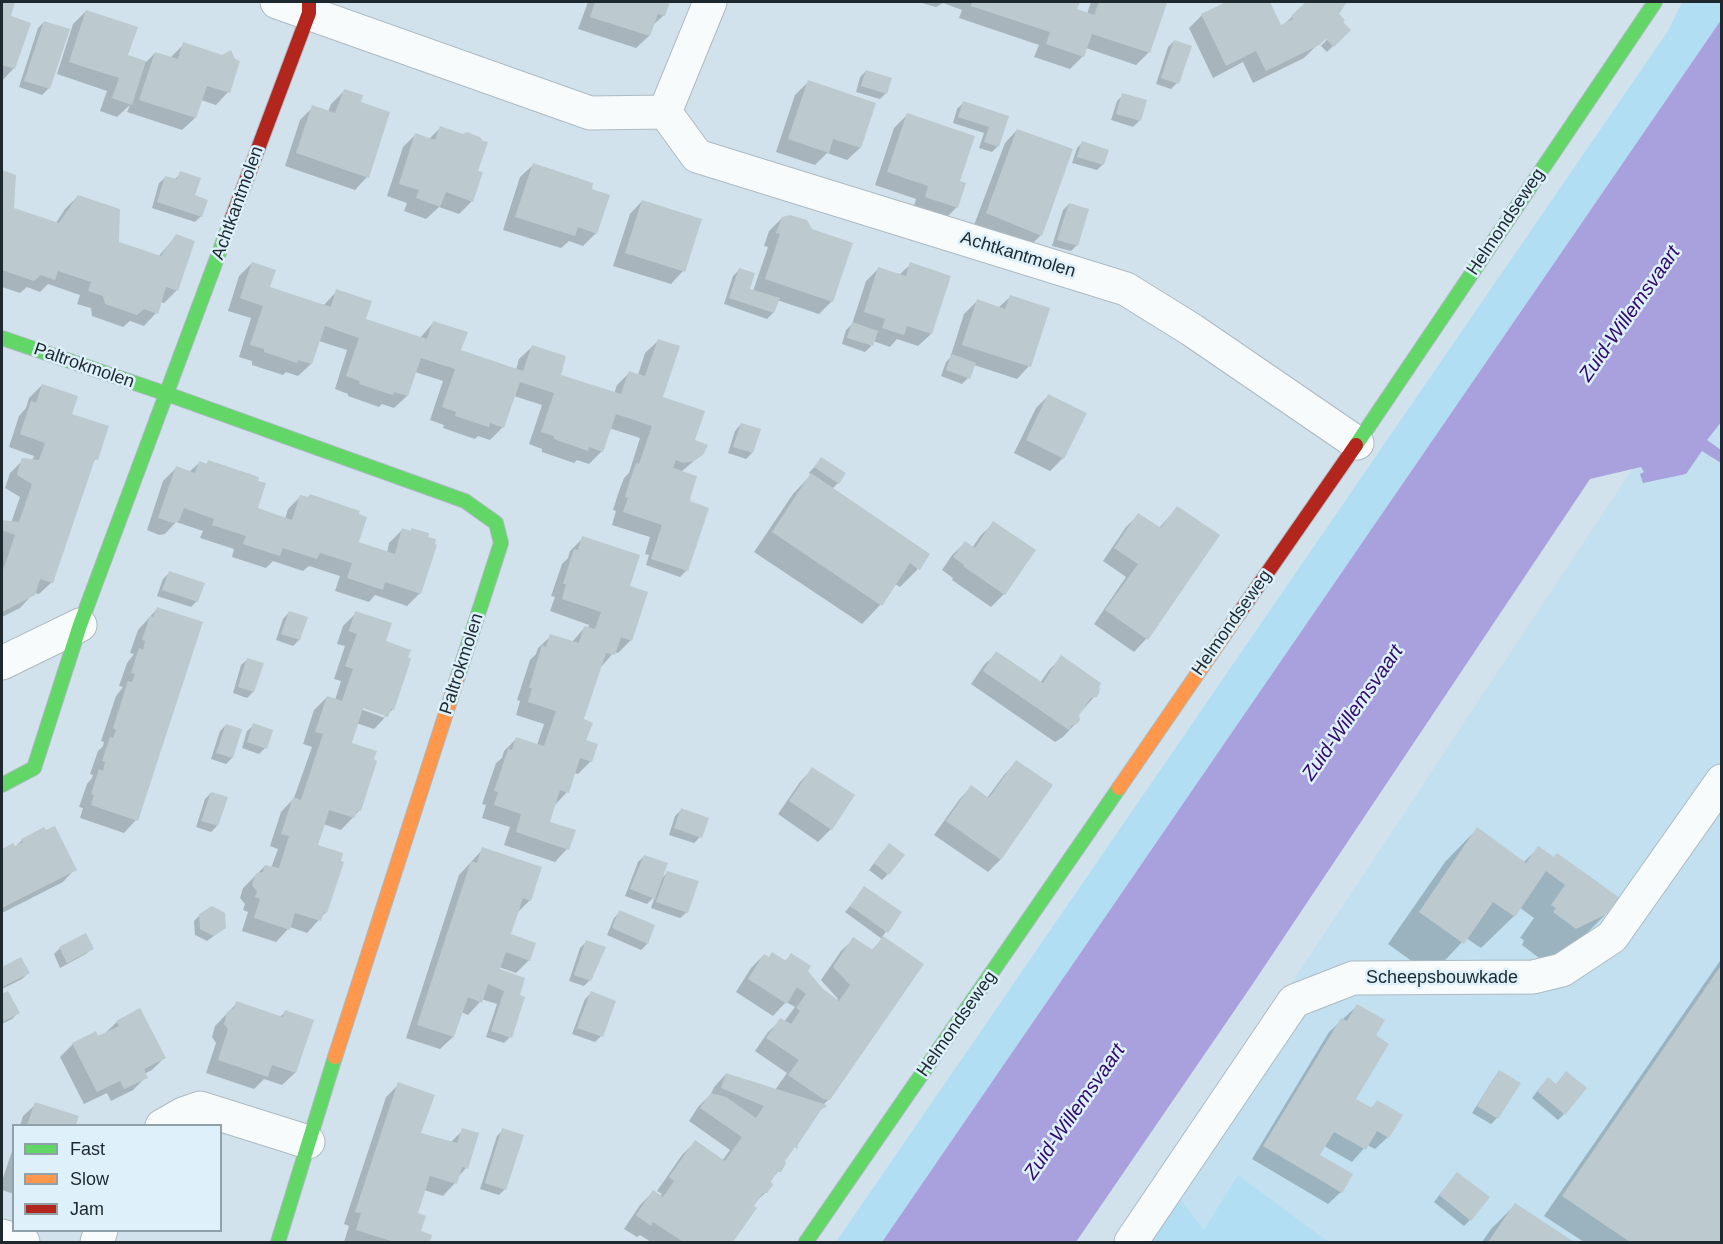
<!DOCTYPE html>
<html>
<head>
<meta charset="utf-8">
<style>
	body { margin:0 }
	#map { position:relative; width:1723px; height:1244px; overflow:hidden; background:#d1e2ec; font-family:Helvetica,sans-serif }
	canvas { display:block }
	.frame { position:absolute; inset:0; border:3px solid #1d292f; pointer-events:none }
	.legend { position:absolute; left:12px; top:1124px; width:210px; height:108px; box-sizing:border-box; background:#def1fb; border:2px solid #91a1a9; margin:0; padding:8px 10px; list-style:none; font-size:18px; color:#1d292f }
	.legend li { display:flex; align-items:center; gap:12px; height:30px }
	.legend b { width:30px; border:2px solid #91a1a9 }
</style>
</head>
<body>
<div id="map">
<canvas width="1723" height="1244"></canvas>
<div class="frame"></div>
<ul class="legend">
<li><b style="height:8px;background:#63d668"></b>Fast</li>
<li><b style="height:8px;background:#ff974d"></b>Slow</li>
<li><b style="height:8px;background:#b3261e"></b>Jam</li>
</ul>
</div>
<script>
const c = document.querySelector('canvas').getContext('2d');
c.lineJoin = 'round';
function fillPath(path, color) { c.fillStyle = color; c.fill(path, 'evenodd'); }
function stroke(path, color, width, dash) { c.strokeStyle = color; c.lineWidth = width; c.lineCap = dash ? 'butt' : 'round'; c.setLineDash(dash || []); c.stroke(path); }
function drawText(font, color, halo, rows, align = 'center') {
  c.font = font + ' Helvetica,sans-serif'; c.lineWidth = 5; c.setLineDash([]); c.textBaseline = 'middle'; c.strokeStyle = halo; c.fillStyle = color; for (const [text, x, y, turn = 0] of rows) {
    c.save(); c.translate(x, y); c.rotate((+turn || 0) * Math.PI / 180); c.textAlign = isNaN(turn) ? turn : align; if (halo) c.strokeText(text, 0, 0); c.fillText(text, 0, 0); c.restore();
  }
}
const built = new Path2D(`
	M1721 335V1242H1120Z`);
const green = new Path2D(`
	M1682 2H1721V20L882 1242H836L1668 31Z
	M1238 1175 1323 1238 1331 1242H1151L1180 1199 1204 1230Z`);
const water = new Path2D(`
	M1721 20 1722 421 1707 440 1721 450V463L1702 451 1686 474 1643 483 1640 474 1644 472 1641 467 1590 479 1252 985 1076 1242H882Z`);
const shadow = new Path2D(`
	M2 2H14L9 17 14 68 2 81Z
	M588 2H669L664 15 652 26 649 36 636 48 578 29Z
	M918 2H1078L1076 10 1087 14 1091 2H1157L1165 4 1149 52 1136 65 1086 48 1083 56 1070 69 1034 57 1039 45 959 18 962 10 943 3 936 7Z
	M1230 2H1268L1281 27 1308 2H1345L1336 14 1341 22 1349 30 1327 52 1321 46 1331 35 1329 33 1304 58 1253 83 1243 62 1213 78 1189 28 1202 15Z
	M86 11 127 56 146 62 155 53 170 58 184 44 228 92 216 105 201 100 195 118 182 130 127 112 130 105 117 117 100 111 107 91 57 74 73 24Z
	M44 22 68 30 48 89 42 95 19 87 38 28Z
	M1174 41 1177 83 1171 89 1156 84 1168 47Z
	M866 71 886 93 880 99 856 92 860 77Z
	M808 82 860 148 847 160 827 153 815 165 776 152 795 95Z
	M344 91 367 177 355 190 285 166 300 120 313 107 328 112 331 104Z
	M1123 95 1145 101 1139 121 1133 127 1111 120 1117 101Z
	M963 103 1007 117 998 146 992 152 979 148 984 133 953 123 957 109Z
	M907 115 958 182 957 207 944 220 913 209 916 199 875 185 894 128Z
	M440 128 476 172 472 201 459 214 439 207 426 219 404 211 407 203 387 196 403 147 415 135 429 139Z
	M1017 130 1041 235 1028 248 974 225 1005 143Z
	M1083 142 1103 164 1097 170 1072 163 1077 148Z
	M533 165 596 233 583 246 569 241 561 248 503 230 520 177Z
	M2 171 15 176 13 209 56 223 65 209 78 196 117 244 158 257 176 236 177 290 164 303 160 302 156 313 144 326 130 321 123 327 92 316 91 308 77 304 80 295 48 284 40 292 27 287 20 293 2 287Z
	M181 173 193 196 201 216 195 222 152 208 159 183 166 177 175 179Z
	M642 201 683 271 671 284 613 266 630 214Z
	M1069 204 1077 245 1071 251 1052 246 1063 210Z
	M782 218 832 301 819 314 777 300 773 313 767 319 724 304 733 276 739 270 748 290 753 291 768 247 764 246 769 231Z
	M252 263 268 288 323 306 337 291 364 320 420 338 433 323 459 351 516 370 519 359 532 347 559 376 614 394 617 385 630 372 638 375 645 353 658 341 662 398 702 454 681 472 688 502 707 508 686 571 680 577 646 565 649 555 645 554 650 537 612 525 616 511 613 510 618 494 624 478 629 473 640 438 609 428 602 451 589 464 577 460 574 463 542 452V449L529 444 542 405 514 396 503 427 490 440 478 436 475 439 443 428 444 425 430 420 443 381 415 372 407 396 394 408 382 404 379 407 348 396V394L335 389 347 350 319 341 311 364 298 376 286 372 283 375 252 365V361L239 357 251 318 228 311 239 276Z
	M911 264 931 334 918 346 897 339 890 347 873 341 871 346 865 352 842 344 846 330 852 324 866 281 879 268 899 275Z
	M1010 297 1029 366 1017 379 974 365 968 378 962 384 941 376 946 362 950 358 964 314 977 301 998 308Z
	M42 385 70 415 96 459 91 465 52 582 39 594 34 593 20 608 2 617V553L3 547H2V523H11L20 497 5 488 10 473 23 460 32 461 34 456 9 447 19 416 26 408 29 398Z
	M1048 396 1063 458 1050 471 1014 453 1036 408Z
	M741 424 752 453 746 459 728 453 735 431Z
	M821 459 838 483 832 489 918 569 900 587 895 584 880 605 862 624 754 552 793 494 811 475 809 473Z
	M208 462 256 509 285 519 288 509 301 496 307 498 310 495 358 543 387 553 389 543 402 530 409 532 412 530 420 593 407 606 375 595 369 602 335 591 340 576 309 566 303 571 273 561 266 568 232 557 234 549 200 538 203 531 176 522 165 534 159 535 147 530 163 481 176 468 189 472 199 463 205 465Z
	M1177 508 1217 535 1146 639 1134 652 1094 624 1126 577 1103 561 1126 527 1138 515 1159 528Z
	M994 523 1004 594 991 607 952 580 953 578 942 570 952 555 965 543 972 548 981 535Z
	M583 538 628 587 631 640 618 653 614 652 601 667 582 720 585 741 596 745 590 762 578 774 574 773 567 792 555 805 548 823 567 849 555 862 504 845 510 827 482 818 486 805 482 804 496 763 502 758 504 751 517 738 537 745 544 724 516 715 520 701 517 700 530 660 536 654 538 648 551 636 572 642 585 627 588 628 589 625 550 611 555 597 551 596 562 564 568 558 570 551Z
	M169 573 197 601 191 607 157 596 163 579Z
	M157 609 136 820 124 833 80 818 83 808 79 807 87 784 92 778 93 775 90 774 98 751 103 746 104 742 101 741 116 696 123 687 119 686 127 663 134 654 130 653 138 630Z
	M289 612 306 618 299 640 293 646 276 640 283 619Z
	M356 613 384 642 393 709 374 729 356 723 350 744 359 811 341 830 323 824 316 846 326 912 307 933 290 927 276 942 242 931 248 912 243 910 245 904 240 898 243 888 265 866 271 868 278 849 270 846 281 812 294 798 312 747 303 744 314 710 327 697 335 700 341 681 334 679 345 646 337 644 343 626ZM356 705 385 714V718L355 707Z
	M997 653 1040 683 1049 670 1062 657 1095 696 1078 715 1076 723 1063 737 1055 742 971 684 984 665Z
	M248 659 253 692 247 698 233 693 241 665Z
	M226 725 240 730 232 758 226 764 211 759 220 731Z
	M254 725 265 748 259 754 242 748 247 731Z
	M1016 762 1000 860 988 872 934 835 959 800 971 787 987 798 1004 775Z
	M812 769 831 829 818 842 778 814 800 782Z
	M211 793 217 826 211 832 196 827 205 799Z
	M681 810 700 837 694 843 669 835 675 816Z
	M1477 829 1523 863 1538 848 1609 911 1576 944 1543 961 1522 945 1524 940 1520 938 1534 918 1519 907 1514 916 1481 948 1466 938 1431 975 1388 944 1445 862Z
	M22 840 75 869 63 882 2 913V850L13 845 14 848Z
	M483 849 530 900 517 913 509 935 529 960 516 973 499 967 498 970 518 996 510 1037 504 1043 486 1037 497 1004 481 999 480 1002 468 1015 461 1012 453 1037 440 1049 406 1038 459 875Z
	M883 851 888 874 882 880 869 870Z
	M644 856 660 880 668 872 687 912 680 918 651 908 655 896 647 904 625 896 638 862Z
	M865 888 900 913 882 937 922 965 829 1099 823 1105 825 1106 816 1115 790 1152 784 1161 785 1164 769 1182 771 1185 766 1192 754 1204 752 1207 755 1208 731 1242H651L640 1235 637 1237 624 1229 640 1205 653 1192 660 1197 662 1194 657 1191 682 1155 695 1142 722 1161 730 1150 689 1121 698 1107 711 1094 714 1087 726 1074 775 1090 787 1073 755 1051 768 1032 781 1020 784 1022 795 1007 786 1002 773 1016 736 992 751 968 764 955 769 958 772 954 784 962 791 955 809 966 806 971 820 989 837 1001 838 999 821 980 841 951 854 939 871 951 882 939 845 912Z
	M620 912 647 944 641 950 607 935 614 918Z
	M200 915 225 928 207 941 195 935 194 921Z
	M586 942 590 980 584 986 569 981 580 948Z
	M60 948H92L86 954 60 968 54 954Z
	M1722 958V1242H1584L1544 1216Z
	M21 959 28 973 22 979 2 989V969Z
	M8 993 18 1013 12 1019 2 1024V996Z
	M591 993 601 1036 595 1042 572 1034 585 999Z
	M237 1003 280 1017 285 1012 312 1021 295 1073 282 1085 264 1079 254 1089 206 1073 216 1043 212 1037 215 1026Z
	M1357 1006 1374 1036 1354 1100 1370 1109 1378 1102 1388 1137 1375 1149 1367 1145 1352 1162 1324 1146 1318 1155 1341 1192 1328 1204 1252 1159 1329 1032Z
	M117 1022 164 1058 152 1070 144 1074 146 1077 133 1090 111 1101 107 1093 84 1104 60 1057 73 1044 104 1034Z
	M1500 1072 1518 1083 1497 1118 1491 1124 1472 1113 1494 1078Z
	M399 1084 419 1134 450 1143 463 1130 466 1168 458 1177 455 1183 443 1196 424 1190 416 1214 419 1232 430 1236 428 1242H344L349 1226 344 1224 386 1097Z
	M1542 1085 1564 1114 1558 1120 1532 1098Z
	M36 1104 77 1117 75 1126H20L23 1116Z
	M503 1130 505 1189 499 1195 480 1189 497 1136Z
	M14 1145V1194L2 1190V1181Z
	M1451 1180 1470 1220 1464 1226 1434 1202Z
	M1515 1205 1571 1242H1482L1491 1229Z`);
const building = new Path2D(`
	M2 2H15L11 16 31 23 15 69 2 65Z
	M595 2H670L665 16 658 14 650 36 590 17Z
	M972 2H1080L1077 9 1094 15 1099 2H1162L1167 3 1150 53 1092 34 1084 57 1046 44 1050 32 971 6Z
	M1226 2H1270L1281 25 1293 19 1291 16 1306 2H1347L1339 14 1345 20 1343 22 1351 30 1334 47 1326 39 1319 45 1266 71 1256 51 1226 66 1201 14Z
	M86 10 138 27 128 55 146 61 132 105 112 98 119 78 69 62Z
	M44 21 70 29 50 89 24 81Z
	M1174 40 1192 46 1179 84 1161 78Z
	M183 42 222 55 231 50 235 59 240 61 230 93 207 86 196 118 139 100 155 52 178 59Z
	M866 70 892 78 887 94 861 86Z
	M808 80 876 103 861 148 833 139 829 153 788 139Z
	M344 89 363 95 361 102 390 112 369 178 296 153 312 105 335 113Z
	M1122 93 1147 100 1141 121 1116 114Z
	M963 101 1009 116 999 147 984 142 989 127 958 117Z
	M907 113 975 136 960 181 966 183 958 208 925 197 928 186 887 172Z
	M440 126 463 134 467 132 480 137 483 141 488 142 478 171 483 172 473 202 446 192 440 207 416 198 419 190 399 184 415 133 435 140Z
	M1017 129 1073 149 1042 236 986 213Z
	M1082 141 1109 150 1104 165 1077 157Z
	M533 163 593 183 592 189 610 195 597 234 578 227 575 236 515 217Z
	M2 170 16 175 14 208 59 223 78 195 120 209 119 242 161 256 176 234 195 241 178 291 166 287 158 314 144 309 137 315 105 304 103 296 88 291 91 282 58 271 55 280 41 275 34 281 2 270Z
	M180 171 201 178 195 195 208 200 202 217 157 202 165 176 177 179Z
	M642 200 702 219 685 272 625 253Z
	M1069 203 1089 209 1078 246 1057 240Z
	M790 215 807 220 812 229 853 243 833 302 765 279 780 234 776 233 782 217Z
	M252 262 276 270 270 287 331 307 336 289 372 301 366 319 427 339 433 321 468 332 461 350 523 371 532 345 566 356 561 375 621 394 629 371 645 376 658 339 680 346 663 397 705 411 695 440 708 445 703 455 694 461 683 463 676 460 673 468 697 476 690 499H691L690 501 709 508 688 571 651 559 662 525 623 512 628 498 625 497 630 480 636 463 639 464 652 426 616 414 603 452 589 447 588 451 554 439V436L541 432 554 393 520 382 504 428 490 423 489 427 455 416 456 412 442 407 455 369 421 358 408 396 394 392 393 395 359 384 360 381 346 376 359 338 325 326 312 364 298 360 297 363 264 352V349L250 345 263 306 240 298Z
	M910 262 951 276 932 334 907 326 904 335 882 328 885 319 864 312 878 267 906 276Z
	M739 268 755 273 750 289 780 298 774 313 729 298Z
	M1010 295 1050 308 1031 367 962 345 977 299 1005 309Z
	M852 322 878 331 873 346 847 338Z
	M952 354 976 363 970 379 946 370Z
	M42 384 78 396 72 414 109 426 98 460 95 459 53 583 40 579 35 595 2 612V571L3 570 15 535 2 530V520L19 522 32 484 17 475 19 467 22 458 39 460 45 443 20 434 31 401 36 403Z
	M1048 394 1087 413 1064 459 1026 440Z
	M741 423 761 429 753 453 733 447Z
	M821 457 846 473 839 484 814 467Z
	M208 460 259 477 258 481 266 483 258 508 292 520 300 495 309 497 310 494 360 511 359 514 367 517 359 542 395 554 402 528 411 531V528L429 533 428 537 436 539 435 544 437 545 421 594 385 582 383 590 347 578 352 563 320 553 317 559 283 548 280 556 243 544 246 536 212 525 214 519 184 508 179 521 173 523 158 518 176 466 195 473 199 461 207 464Z
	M811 473 930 554 920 570 910 563 882 606 772 532Z
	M1177 506 1220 535 1148 640 1105 610 1138 564 1114 548 1138 513 1161 528Z
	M993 521 1036 550 1005 595 963 566 964 565 953 557 965 541 975 548Z
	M582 536 640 555 630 586 648 592 632 641 621 637 615 655 606 653 584 719 593 723 586 740 598 744 592 762 580 758 569 793 560 790 550 822 576 830 569 850 516 832 521 814 494 805 498 792 494 791 508 749 512 750 516 737 544 746 556 711 528 702 532 688H529L542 645 546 647 550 634 579 643 584 626 595 629 601 612 562 599 566 584H563L574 549 578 550Z
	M169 571 205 583 198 602 162 590Z
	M157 607 203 622 138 821 91 805 94 795 91 794 99 769 103 771 105 762 102 761 110 737 113 738 116 730 113 728 128 681 132 682 135 674 131 673 139 648 143 650 145 641 142 640 150 616 153 617Z
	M289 611 308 617 300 640 281 634Z
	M355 611 392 623 386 641 411 650 408 657 411 659 394 710 391 709 388 717 363 708 352 743 377 751 374 759 377 761 361 811H357L355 818 329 810 324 827 318 845 343 853 341 861 344 862 327 913 324 912 321 921 295 913 290 930 254 918 260 899 255 897 257 891 252 885 256 873 263 872 265 865 279 868 289 836 281 834 293 797 301 800 323 734 315 732 327 696 342 701 353 669 345 666 357 634 349 631Z
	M996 651 1043 683 1061 655 1101 683 1099 687 1100 688 1099 693 1097 697 1091 698 1079 715 1080 720 1077 724 1072 725 1069 730 983 671Z
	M247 658 264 663 254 692 238 687Z
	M253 723 273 730 267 749 247 742Z
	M226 724 242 729 233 758 216 753Z
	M1016 760 1053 785 1001 860 946 821 971 785 989 798Z
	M812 767 855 795 832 830 789 801Z
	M211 792 228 797 218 826 201 821Z
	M681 808 709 818 702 838 674 828Z
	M55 826 77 870 2 908V849L13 843 15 846 23 842 21 839 44 827 46 830Z
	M1477 827 1526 863 1538 846 1554 857 1557 853 1620 898 1611 912 1576 929 1553 912 1556 908 1551 905 1565 885 1546 871 1515 917 1493 902 1464 944 1419 912Z
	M889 843 905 855 889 875 874 863Z
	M482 847 542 867 531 901 523 898 511 934 536 943 530 961 506 952 500 969 525 978 520 995 525 997 512 1038 491 1031 504 991 488 984 482 1003 468 997 454 1037 417 1025 471 861 477 863Z
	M644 855 668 863 655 899 630 889Z
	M667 871 699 881 688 913 656 902Z
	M864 886 902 912 888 933 850 906Z
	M212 906 225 913 226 928 214 936 200 929 199 914Z
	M619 910 655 925 648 944 612 928Z
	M86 933 94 949 67 963 59 947Z
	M883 936 924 964 830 1100 823 1099 788 1075 799 1060 766 1038 780 1018 791 1024 800 1011 796 1008 806 994 797 987 787 1004 748 979 764 954 769 957 772 952 786 961 791 953 811 966 808 971 822 988 839 1001 850 985 833 967 853 937 873 950Z
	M586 940 606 947 591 981 574 975Z
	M21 957 30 973 2 987V967Z
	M1722 964V1242H1630L1562 1196Z
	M8 991 20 1013 4 1021 2 1016V994Z
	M591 991 616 1001 603 1037 577 1028Z
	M236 1001 283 1017 285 1010 314 1020 296 1073 272 1065 268 1077 218 1060 228 1029 224 1024 227 1012 234 1008Z
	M1357 1004 1385 1020 1376 1035 1389 1044 1356 1099 1372 1108 1377 1100 1403 1115 1389 1138 1377 1131 1366 1150 1334 1132 1320 1155 1353 1174 1342 1193 1263 1146 1341 1018 1347 1021Z
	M140 1008 166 1058 144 1069 148 1078 124 1089 120 1081 97 1092 72 1043 96 1031 98 1036 119 1026 116 1021Z
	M1499 1070 1521 1083 1498 1119 1477 1106Z
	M1566 1071 1587 1088 1565 1115 1537 1091 1548 1077 1556 1084Z
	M726 1073 827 1105 825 1108 823 1107 797 1146 798 1147 797 1149 795 1147 785 1161 786 1164 781 1172H777L771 1181 773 1185 767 1193H763L754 1206 757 1208 733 1242H683L653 1222 651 1226 636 1215 653 1190 663 1197 674 1181 669 1177 695 1140 725 1161 742 1137 700 1108 711 1093 726 1097 756 1118 764 1106 721 1088Z
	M398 1082 435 1095 421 1133 457 1143 462 1128 479 1133 468 1169 462 1167 457 1184 430 1176 418 1213 426 1216 421 1231 432 1235 430 1242H394L356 1230 361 1213 355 1212Z
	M35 1102 79 1116 76 1125H27Z
	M502 1128 524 1135 506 1190 485 1183Z
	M1457 1172 1490 1197 1471 1221 1439 1195Z
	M1515 1203 1574 1242H1488Z`);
const street = new Path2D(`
	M277 2 590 113 665 112 710 2
	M665 112 697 156 1126 289 1192 330 1357 443
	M2 663 80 625
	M162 1126 183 1114 200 1108 308 1142
	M2 1236 23 1242
	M97 1242 101 1230
	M1131 1242 1294 1001 1353 978 1533 977 1562 970 1612 937 1722 781`);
const fast = new Path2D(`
	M2 338 167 394 465 501 496 523 501 543 458 676
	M1356 445 1655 2
	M2 785 34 768 80 625 232 218
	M278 1242 335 1057
	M806 1242 1119 788`);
const slow = new Path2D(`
	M1119 788 1240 612
	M335 1057 458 676`);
const jam = new Path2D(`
	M232 218 309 13V2
	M1240 612 1356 445`);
const streetNames = [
	["Achtkantmolen",238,203,-70],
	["Helmondseweg",1506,222,-56],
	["Achtkantmolen",1018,255,17],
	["Paltrokmolen",84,366,19],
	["Helmondseweg",1232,623,-55],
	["Paltrokmolen",462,664,-72],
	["Scheepsbouwkade",1442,978],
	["Helmondseweg",957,1024,-55]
];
const waterNames = [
	["Zuid-Willemsvaart",1630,314,-55],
	["Zuid-Willemsvaart",1353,713,-55],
	["Zuid-Willemsvaart",1075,1112,-55]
];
fillPath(built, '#c2e0ef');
fillPath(green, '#b2def4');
fillPath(water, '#a8a1dd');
fillPath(shadow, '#0003');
fillPath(building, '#bccacf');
stroke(street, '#adbac2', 35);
stroke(fast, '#adbac2', 16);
stroke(slow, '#adbac2', 16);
stroke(jam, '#adbac2', 16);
stroke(street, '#f8fbfc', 33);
stroke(fast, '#63d668', 14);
stroke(slow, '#ff974d', 14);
stroke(jam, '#b3261e', 14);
drawText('18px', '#1d292f', '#def1fb', streetNames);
drawText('italic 20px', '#31086b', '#def1fb', waterNames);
</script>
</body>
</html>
